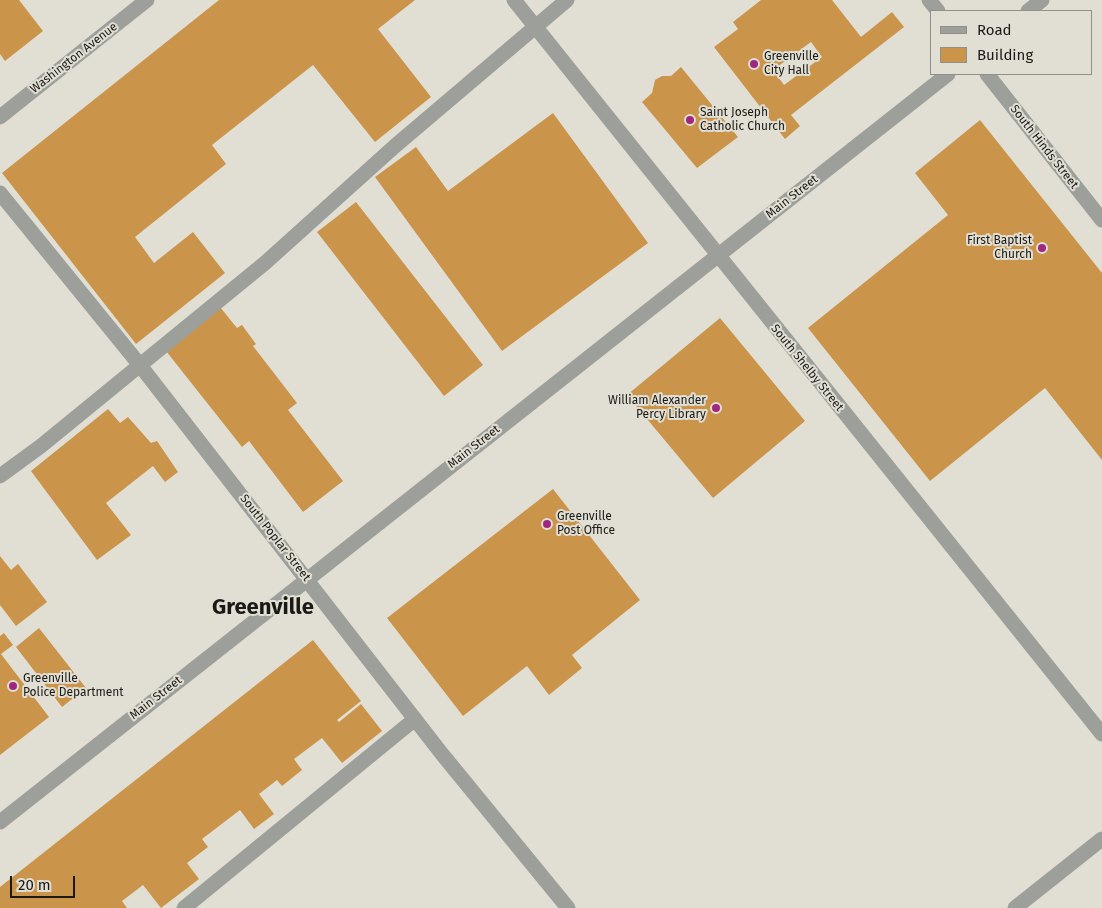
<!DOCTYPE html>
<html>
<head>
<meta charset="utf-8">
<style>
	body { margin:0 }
	#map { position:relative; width:1102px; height:908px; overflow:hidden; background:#e1dfd3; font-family:"Fira Sans",sans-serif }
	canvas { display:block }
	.legend { position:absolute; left:930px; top:10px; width:162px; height:65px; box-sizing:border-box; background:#e1dfd3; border:1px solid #919087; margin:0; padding:6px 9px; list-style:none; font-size:15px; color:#1a1915 }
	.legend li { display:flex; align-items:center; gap:10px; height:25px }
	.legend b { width:25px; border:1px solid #919087 }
	.scale { position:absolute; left:10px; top:876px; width:65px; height:22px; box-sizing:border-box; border:2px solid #1a1915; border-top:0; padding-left:6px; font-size:15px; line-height:18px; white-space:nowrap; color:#1a1915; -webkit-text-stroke:4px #e1dfd3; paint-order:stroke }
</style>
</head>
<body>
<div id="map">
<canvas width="1102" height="908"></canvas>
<ul class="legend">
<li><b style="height:6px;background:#9d9f9a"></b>Road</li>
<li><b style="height:14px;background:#ca944b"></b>Building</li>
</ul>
<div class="scale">20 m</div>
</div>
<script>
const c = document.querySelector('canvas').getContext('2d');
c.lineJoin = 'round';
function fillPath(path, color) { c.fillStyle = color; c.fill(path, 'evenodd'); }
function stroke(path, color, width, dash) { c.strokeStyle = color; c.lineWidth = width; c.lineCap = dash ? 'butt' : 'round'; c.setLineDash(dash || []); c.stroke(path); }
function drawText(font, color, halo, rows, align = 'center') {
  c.font = font + ' "Fira Sans",sans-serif'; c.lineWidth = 4; c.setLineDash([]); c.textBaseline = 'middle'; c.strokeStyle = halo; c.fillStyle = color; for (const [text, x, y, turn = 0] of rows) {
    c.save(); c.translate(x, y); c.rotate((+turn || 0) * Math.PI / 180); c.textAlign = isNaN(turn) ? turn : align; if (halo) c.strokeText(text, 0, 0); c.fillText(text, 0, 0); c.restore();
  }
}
const building = new Path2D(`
	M0 0H19L43 31 5 61 0 54Z
	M219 0H415L378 29 431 97 375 142 313 65 212 145 226 164 135 237 154 263 193 232 225 273 136 344 2 173Z
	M761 0H832L861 37 892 12 904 27 791 115 800 126 785 139 714 47 738 29 733 22ZM811 42 822 57 784 85 773 70Z
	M681 67 738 137 697 168 642 102 652 93 655 80 662 76H671Z
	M553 113 648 243 502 351 375 177 416 147 448 191Z
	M980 120 1102 273V460L1045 388 930 481 808 328 948 215 915 173Z
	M356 202 483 365 444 396 317 232Z
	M220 307 237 328 242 325 256 344 253 346 297 403 288 410 343 481 303 512 249 441 242 447 166 351Z
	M720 318 805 421 713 498 627 395Z
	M108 409 120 423 128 417 151 443 157 441 178 472 165 482 153 466 106 503 131 535 97 560 31 471Z
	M553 489 640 600 572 655 582 668 549 695 527 666 463 716 387 618Z
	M0 556 11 570 18 564 47 602 16 626 0 605Z
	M39 628 86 688 62 707 16 647Z
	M4 633 13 645 1 654 49 717 0 755V636Z
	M313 640 361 701 337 720 339 722 361 704 382 731 342 763 322 738 294 759 302 770 282 786 277 780 259 794 274 814 254 829 240 810 202 839 208 847 187 863 199 879 161 908 143 885 122 901 127 908H0V887Z`);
const minor = new Path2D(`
	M514 0 1102 734
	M929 0 938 11
	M1028 11 1042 0
	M987 74 1102 220
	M0 117 147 0
	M0 193 139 364 442 754 568 908
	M0 476 41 446 265 263 395 146 567 0
	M0 822 948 74
	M184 908 415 719
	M1015 908 1102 839`);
const markers = [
	[754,64,5,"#a0277f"],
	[690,120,5,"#a0277f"],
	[1042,248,5,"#a0277f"],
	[716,408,5,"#a0277f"],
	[547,524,5,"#a0277f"],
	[13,686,5,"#a0277f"]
];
const poiNames = [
	["Greenville",764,57],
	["City Hall",764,71],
	["Saint Joseph",700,113],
	["Catholic Church",700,127],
	["First Baptist",1032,241,"right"],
	["Church",1032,255,"right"],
	["William Alexander",706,401,"right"],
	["Percy Library",706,415,"right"],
	["Greenville",557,517],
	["Post Office",557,531],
	["Greenville",23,679],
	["Police Department",23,693]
];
const streetNames = [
	["Washington Avenue",74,58,-38],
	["South Hinds Street",1044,147,52],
	["Main Street",792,197,-38],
	["South Shelby Street",807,368,51],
	["Main Street",474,447,-38],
	["South Poplar Street",275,538,52],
	["Main Street",156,698,-38]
];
const townNames = [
	["Greenville",263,608]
];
fillPath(building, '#ca944b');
stroke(minor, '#9d9f9a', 15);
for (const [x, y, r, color] of markers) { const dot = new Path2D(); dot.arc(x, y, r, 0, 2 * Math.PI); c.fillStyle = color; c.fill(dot); stroke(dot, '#e1dfd3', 2); }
drawText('12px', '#1a1915', '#e1dfd3', poiNames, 'left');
drawText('12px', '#1a1915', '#e1dfd3', streetNames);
drawText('bold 22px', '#1a1915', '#e1dfd3', townNames);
</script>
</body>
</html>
